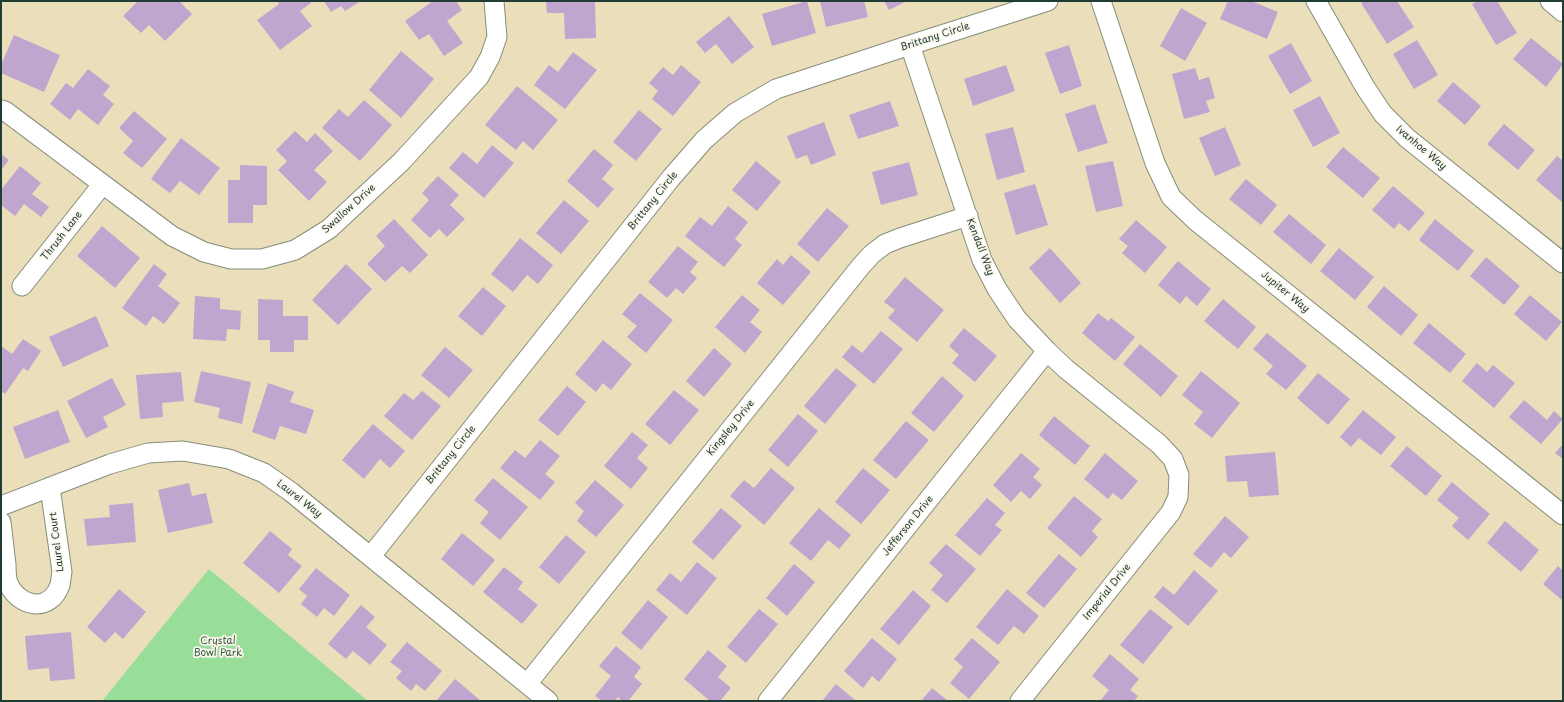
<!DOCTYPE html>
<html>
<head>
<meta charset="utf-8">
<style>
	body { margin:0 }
	#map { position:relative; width:1564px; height:702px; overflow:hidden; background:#ebdebb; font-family:"Playpen Sans",sans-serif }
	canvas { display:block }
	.frame { position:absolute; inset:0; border:2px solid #1f3d34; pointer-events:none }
</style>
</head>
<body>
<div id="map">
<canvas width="1564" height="702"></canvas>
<div class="frame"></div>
</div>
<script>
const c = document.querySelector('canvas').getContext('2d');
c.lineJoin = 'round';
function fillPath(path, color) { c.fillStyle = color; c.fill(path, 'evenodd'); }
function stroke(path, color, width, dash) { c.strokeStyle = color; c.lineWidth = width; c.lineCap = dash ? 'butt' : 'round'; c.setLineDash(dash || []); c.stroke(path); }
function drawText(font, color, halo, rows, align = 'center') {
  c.font = font + ' "Playpen Sans",sans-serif'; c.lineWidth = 3.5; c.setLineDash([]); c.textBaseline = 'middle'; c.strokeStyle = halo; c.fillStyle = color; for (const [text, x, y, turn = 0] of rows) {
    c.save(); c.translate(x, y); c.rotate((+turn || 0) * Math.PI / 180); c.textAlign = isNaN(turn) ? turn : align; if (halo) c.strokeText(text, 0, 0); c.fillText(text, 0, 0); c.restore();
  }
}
const green = new Path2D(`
	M209 569 368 701H102Z`);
const building = new Path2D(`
	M138 1H179L192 14 165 41 149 25 141 33 123 16Z
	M277 1H310L311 3 300 11 312 26 280 50 257 20 279 4Z
	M324 1H361L345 11 341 6 331 12Z
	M433 1H456L462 10 447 21 463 43 444 56 429 34 419 40 405 21Z
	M546 1H595L596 38 565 39 564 13H547Z
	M807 1 816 33 772 46 762 14Z
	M820 1H864L868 17 826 27Z
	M884 1H907L889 10Z
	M1228 1H1251L1278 12 1267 39 1220 19Z
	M1364 1H1397L1414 27 1387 44 1361 3Z
	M1478 1H1497L1517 33 1496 45 1472 4Z
	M1181 8 1207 23 1185 61 1160 46Z
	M729 16 754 47 732 64 716 44 705 53 696 42Z
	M14 35 60 55 44 92 1 73V65Z
	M1531 38 1563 64 1546 87 1513 59Z
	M1417 40 1438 75 1414 89 1393 54Z
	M1291 43 1312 81 1290 94 1268 56Z
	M1069 45 1082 86 1060 94 1045 53Z
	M401 51 434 79 401 118 369 90Z
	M573 52 597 70 565 109 534 85 549 65 558 72Z
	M681 65 701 82 673 116 652 99 658 91 649 83 663 67 673 75Z
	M1006 65 1015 91 973 106 964 79Z
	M1195 68 1199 80 1209 77 1215 98 1206 101 1210 112 1184 119 1172 74Z
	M88 69 110 86 103 95 114 104 98 125 78 109 70 120 50 104 66 83 73 88Z
	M1453 82 1481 106 1465 125 1437 101Z
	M517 86 558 120 533 150 523 141 516 150 485 125Z
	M1320 96 1340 133 1313 147 1293 110Z
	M364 100 392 125 360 161 322 128 339 109 348 117Z
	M890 101 899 126 858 139 849 115Z
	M1095 104 1108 143 1078 152 1065 114Z
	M639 110 662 129 636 161 613 142Z
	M134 111 167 139 142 168 123 153 133 141 119 128Z
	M824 122 836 155 811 165 807 155 796 159 787 136Z
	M1504 124 1535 150 1518 170 1487 144Z
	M1013 127 1025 172 997 180 985 134Z
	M1225 127 1241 165 1215 176 1199 138Z
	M295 131 307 142 315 133 333 151 314 170 327 182 309 201 278 170 287 161 276 150Z
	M181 138 220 168 199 195 180 181 170 193 151 179Z
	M492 145 514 163 484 198 449 168 463 152 477 164Z
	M1343 147 1380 178 1363 198 1326 167Z
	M594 149 613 165 602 179 614 189 598 208 567 181Z
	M1 154 9 160 1 170Z
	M1557 156 1563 161V203L1536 180Z
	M756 161 781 182 757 211 732 190Z
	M1113 161 1123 206 1096 212 1085 166Z
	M909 162 918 195 881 205 872 172Z
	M240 165 267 166V205H253V223H228V180H240Z
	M20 166 41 183 32 194 49 207 41 217 24 204 15 216 1 205V190Z
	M438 176 459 195 450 205 465 219 447 237 439 229 430 238 411 220 429 200 422 193Z
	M1246 179 1277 205 1261 225 1229 199Z
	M1035 184 1048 225 1016 235 1004 193Z
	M1393 186 1425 213 1409 231 1399 223 1394 229 1372 210Z
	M564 200 589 221 561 254 536 233Z
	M728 206 748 222 735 239 742 245 724 267 685 236 700 217 712 226Z
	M827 208 849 226 818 262 797 244Z
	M1289 214 1326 245 1311 264 1273 232Z
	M394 219 428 255 410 273 402 266 385 282 367 264 385 246 376 236Z
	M1435 219 1474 251 1458 271 1419 240Z
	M1136 220 1167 247 1145 273 1122 253 1128 246 1119 239Z
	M102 226 140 258 115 288 77 256Z
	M520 238 553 265 538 284 527 275 513 292 491 274Z
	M678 246 698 262 690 272 697 278 683 294 676 288 667 298 648 282Z
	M1050 248 1081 283 1060 303 1029 268Z
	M1339 248 1374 277 1355 300 1320 271Z
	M791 255 811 272 783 305 757 283 777 259 783 265Z
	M1486 257 1520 286 1504 305 1470 276Z
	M1178 261 1211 289 1197 306 1186 296 1180 304 1158 285Z
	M154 264 167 274 158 286 180 303 164 324 153 316 146 326 122 308Z
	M346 264 372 289 338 325 312 300Z
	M905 277 944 310 917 342 888 318 895 310 884 302Z
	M1384 286 1418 315 1401 336 1367 307Z
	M483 287 506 306 482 336 458 316Z
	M640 293 673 320 646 353 627 337 637 326 622 314Z
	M742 295 760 310 750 322 762 332 745 353 715 327Z
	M1530 295 1562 322 1546 341 1514 314Z
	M195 296 220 298V309L241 311 240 330 227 329 226 341 193 339Z
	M258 299 283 300V316H308V340H294V352H270V340H258Z
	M1223 299 1256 327 1238 349 1204 321Z
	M1098 313 1108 321 1111 318 1135 337 1115 361 1082 333Z
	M96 316 109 346 63 367 49 337Z
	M1429 323 1466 354 1450 373 1413 343Z
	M964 328 997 356 975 382 952 363 959 355 949 346Z
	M881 331 903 349 874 384 842 357 852 345 862 353Z
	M1267 333 1307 366 1286 390 1266 374 1273 366 1253 349Z
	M23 339 41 351 28 371 23 368 5 394 1 391V346L12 354Z
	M603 340 632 364 611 390 603 383 596 392 575 374Z
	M1140 344 1178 376 1161 397 1123 364Z
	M445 347 473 370 449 398 421 375Z
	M714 348 732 364 704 397 686 381Z
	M1477 363 1487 372 1493 365 1515 383 1494 408 1462 381Z
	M836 368 857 385 825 424 804 406Z
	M201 371 251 382 242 424 218 418 220 408 194 402Z
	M1201 371 1240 403 1212 438 1194 424 1203 412 1182 395Z
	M181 372 184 401 162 403 163 417 140 419 136 375Z
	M1318 373 1350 399 1328 425 1297 398Z
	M942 376 964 396 934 432 911 413Z
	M112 378 126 405 103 417 108 427 86 438 67 401Z
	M268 383 294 392 290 402 314 410 306 434 280 426 275 440 252 432Z
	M567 386 586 402 558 436 538 420Z
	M674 390 699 410 670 445 645 424Z
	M422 391 441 406 412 440 384 416 404 393 413 400Z
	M1524 400 1547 420 1554 411 1563 419 1541 444 1509 417Z
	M58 410 70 442 25 459 13 427Z
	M1363 410 1396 437 1381 455 1359 438 1351 447 1340 437Z
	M798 414 818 431 788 467 768 450Z
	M1054 416 1090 446 1075 465 1039 435Z
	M906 421 929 440 896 479 873 460Z
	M373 424 405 451 390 468 380 459 364 479 342 460Z
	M632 432 648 445 637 458 648 468 631 489 604 466Z
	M540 440 560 456 545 474 555 482 540 500 500 468 515 450 525 458Z
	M1563 444V459L1555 453Z
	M1407 446 1442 476 1426 496 1390 466Z
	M1275 452 1279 495 1249 497 1247 481 1227 482 1225 456Z
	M1021 453 1040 469 1033 477 1042 485 1030 499 1021 491 1011 502 993 485Z
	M1105 453 1138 481 1122 500 1113 493 1108 499 1084 479Z
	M771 468 795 488 764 525 730 496 744 480 754 488Z
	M863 468 890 490 861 524 835 502Z
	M493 478 528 507 500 540 480 523 489 512 474 500Z
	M595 480 624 505 596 537 577 521 584 511 575 503Z
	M1452 482 1490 514 1468 540 1452 526 1459 518 1437 500Z
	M189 483 192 496 206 493 213 523 168 533 158 490Z
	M1074 496 1102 519 1092 531 1098 537 1081 557 1047 528Z
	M987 498 1005 513 995 525 1002 530 980 556 955 535Z
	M133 503 136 542 87 546 84 519 110 517 109 505Z
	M721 508 742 526 713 560 692 542Z
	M819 508 851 535 839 549 828 540 811 561 789 543Z
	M1225 516 1249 537 1231 558 1224 552 1211 568 1193 554Z
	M1505 521 1539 550 1521 572 1487 543Z
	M270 531 292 549 288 555 302 566 279 593 243 563Z
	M462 533 495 560 473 586 441 559Z
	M566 535 586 552 559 584 539 567Z
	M946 544 976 569 947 603 931 590 943 575 929 563Z
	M1059 554 1077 569 1044 608 1026 593Z
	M697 562 717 578 687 615 656 590 670 573 681 582Z
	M794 564 815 582 787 616 766 598Z
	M1558 566 1563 571V601L1543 584Z
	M504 567 523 582 518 589 538 605 522 624 483 592Z
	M316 568 350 595 334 616 324 608 317 617 301 604 307 596 299 589Z
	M1194 570 1218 591 1188 626 1154 597 1163 586 1174 595Z
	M119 589 146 612 123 639 115 632 105 643 87 627Z
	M1007 589 1039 616 1024 634 1014 626 998 645 976 627Z
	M913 590 931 606 899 645 880 629Z
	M648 600 668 617 641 650 621 633Z
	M361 605 375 617 366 627 387 645 370 665 353 651 346 659 328 644Z
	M759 609 778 624 746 663 727 647Z
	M1150 609 1173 627 1143 664 1120 645Z
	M71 632 75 679 50 681 49 668 28 670 25 636Z
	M872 638 897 659 879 682 872 676 863 688 844 671Z
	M972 638 1000 662 969 699 950 683 963 667 954 659Z
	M407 642 442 671 425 691 416 684 411 691 396 678 402 671 390 662Z
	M616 646 641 667 634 677 642 684 628 701H622L618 697 615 701H602L595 696 611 676 599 666Z
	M708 650 727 666 718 677 731 688 720 701H710L684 679Z
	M1110 654 1139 679 1130 690 1138 696 1134 701H1100L1109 690 1092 676Z
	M455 679 481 701H436Z
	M836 684 855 700 854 701H822Z
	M932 688 948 701H921Z`);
const minor = new Path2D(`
	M1101 1 1155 163 1171 197 1195 220 1563 515
	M1316 1 1365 87 1383 114 1407 138 1563 263
	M1550 1 1563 12
	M910 45 982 260 997 289 1017 319 1047 351 1066 369 1159 444 1173 459 1179 475 1178 497 1171 512 1020 701
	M1 110 5 111 172 236 204 252 231 259H262L295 250 329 229 401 162 479 77 490 57 497 37 494 1
	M22 286 102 185
	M1 506 110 464 148 453 183 451 229 459 264 473 291 492 548 701
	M1 522C3 536 4 550 6 564 6 570 6 577 8 583 19 608 50 613 60 585 61 581 61 576 62 572L50 487
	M371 556 671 178 704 140 735 113 776 89 910 45 1048 1
	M527 684 861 266 872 254 885 244 900 238 968 216
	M768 701 1047 351`);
const streetNames = [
	["Brittany Circle",935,37,-18],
	["Ivanhoe Way",1421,148,40],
	["Brittany Circle",653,201,-51],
	["Swallow Drive",349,209,-42],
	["Thrush Lane",62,236,-52],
	["Kendall Way",980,247,69],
	["Jupiter Way",1285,292,39],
	["Kingsley Drive",731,428,-51],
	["Brittany Circle",451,455,-51],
	["Laurel Way",299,499,38],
	["Jefferson Drive",908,526,-51],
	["Laurel Court",57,542,-97],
	["Imperial Drive",1107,592,-51]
];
const parkNames = [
	["Crystal",218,641],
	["Bowl Park",218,653]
];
fillPath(green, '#98de98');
fillPath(building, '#c0a5cf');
stroke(minor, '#858e78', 21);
stroke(minor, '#fff', 19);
drawText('10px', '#1f3d34', '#fbf7ec', streetNames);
drawText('10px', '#375d48', '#fbf7ec', parkNames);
</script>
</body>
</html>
